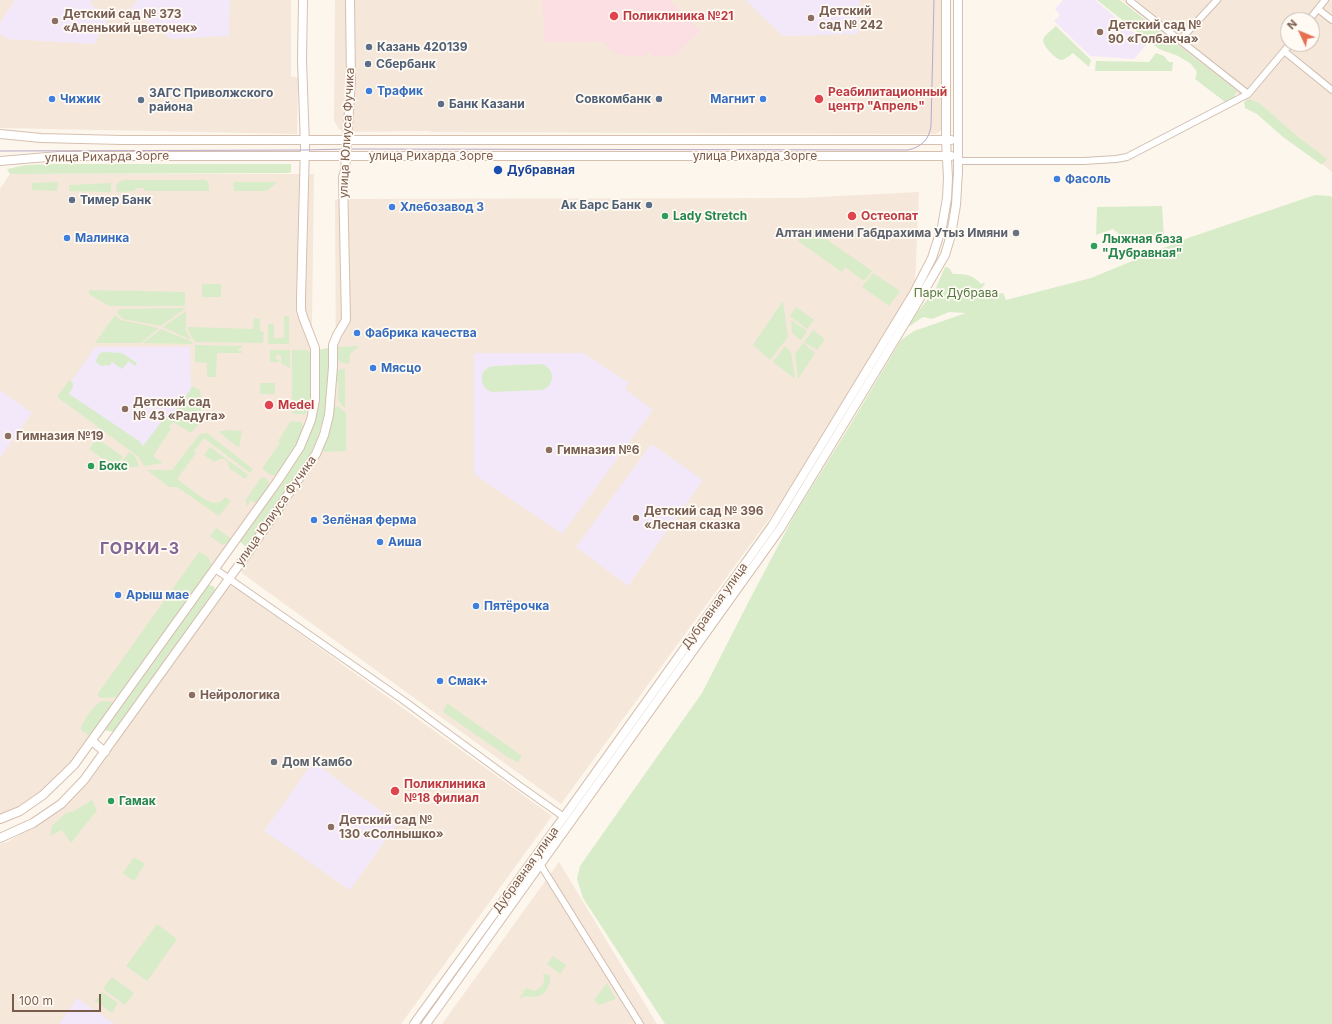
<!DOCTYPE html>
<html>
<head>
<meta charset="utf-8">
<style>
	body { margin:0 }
	#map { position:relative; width:1332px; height:1024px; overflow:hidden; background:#fdf6ec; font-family:Inter,sans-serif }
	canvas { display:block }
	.north { position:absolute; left:1280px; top:12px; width:40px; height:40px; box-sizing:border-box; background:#fffaf3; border:1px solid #cabbb1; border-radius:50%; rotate:314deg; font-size:11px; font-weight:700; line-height:16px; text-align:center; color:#7a5c4d }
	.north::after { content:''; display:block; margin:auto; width:14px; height:18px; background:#e76f51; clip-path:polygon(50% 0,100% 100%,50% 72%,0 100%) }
	.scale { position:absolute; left:12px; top:994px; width:89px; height:18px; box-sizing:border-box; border:2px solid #7a5c4d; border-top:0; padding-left:5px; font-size:12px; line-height:14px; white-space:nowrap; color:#7a5c4d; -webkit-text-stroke:3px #fffaf3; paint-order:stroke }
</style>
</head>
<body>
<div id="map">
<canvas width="1332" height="1024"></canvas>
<div class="north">N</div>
<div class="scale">100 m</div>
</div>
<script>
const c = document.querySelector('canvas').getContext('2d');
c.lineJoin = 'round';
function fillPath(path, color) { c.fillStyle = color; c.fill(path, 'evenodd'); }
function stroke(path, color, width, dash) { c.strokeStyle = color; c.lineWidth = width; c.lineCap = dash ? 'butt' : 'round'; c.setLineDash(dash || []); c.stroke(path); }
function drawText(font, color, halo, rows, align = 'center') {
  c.font = font + ' Inter,sans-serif'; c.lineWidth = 3.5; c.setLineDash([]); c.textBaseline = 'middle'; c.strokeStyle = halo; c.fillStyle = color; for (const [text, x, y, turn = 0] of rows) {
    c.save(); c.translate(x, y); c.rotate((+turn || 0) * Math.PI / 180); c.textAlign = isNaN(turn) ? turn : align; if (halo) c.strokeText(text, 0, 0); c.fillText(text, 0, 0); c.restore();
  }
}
const residential = new Path2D(`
	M0 0H291V76L298 78 297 134 0 128Z
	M335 0H944L943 129 936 134 432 132 428 131 346 132 339 129 334 121Z
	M1122 0H1332V172ZM1288 20H1312V44H1288Z
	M10 174H314L311 397 306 423 283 468 72 763 47 788 17 808 0 815V189Z
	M919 192 915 285 791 489 561 804 243 574 241 571 242 567 302 483 316 460 332 416 336 391 335 200 338 199 799 198Z
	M230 586H234L552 816 401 1024H0V844L7 842 42 822 67 804 88 783 226 588Z
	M559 862 657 1024H442Z`);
const education = new Path2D(`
	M15 0H92L90 3 109 19 94 44 7 39 0 33V23Z
	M137 0H230L229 36 171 39 130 10Z
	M745 0H860L858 34 783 36Z
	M1063 0H1095L1147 44 1134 59 1090 56 1054 21 1060 15 1055 9Z
	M95 347H190L191 389 142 457 59 399Z
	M474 353H583L629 383 625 389 653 410 562 534 474 474Z
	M0 390 32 413 0 458Z
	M651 444 703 480 628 586 576 547Z
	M313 762 398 823 350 890 264 831Z
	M77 998 115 1024H59Z`);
const medical = new Path2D(`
	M542 0H669L700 31 676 55 654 57 649 52 644 57 616 54 603 42H545Z`);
const green = new Path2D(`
	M1097 0H1120L1237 91 1234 98 1225 102 1195 79 1197 72 1191 64 1178 56 1159 49Z
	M1056 26 1091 60 1089 67 1073 53C1070 55 1066 59 1062 60 1056 60 1043 46 1043 40 1044 35 1052 30 1056 26Z
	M1156 53 1164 56 1169 62H1173L1172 71H1095L1096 61 1149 62Z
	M1249 99 1259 103 1297 136 1327 159 1322 165 1283 137 1257 114 1245 108 1244 102Z
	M55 164H291V172L289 173 10 174 7 169 26 165Z
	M123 180H206L209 184V191H145L143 188H137L134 191 117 192 116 185 119 182Z
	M58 182 57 191 32 190V183Z
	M234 182H277L267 191H234L233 184Z
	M111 183V192L69 191V185Z
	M1315 195 1330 196 1332 197V1024H665L583 898 577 879 580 866 702 693 750 599 795 514 849 427 901 340 914 331 966 313 949 312 932 319 923 317 910 326 908 324 935 290 945 267 949 268 953 274C965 274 972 274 981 284L984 283 985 285 982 287 988 296 1003 293 1006 300 1091 278 1188 238Z
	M1162 206 1164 237H1122L1113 229 1096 235 1097 207Z
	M809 227 872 271 864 281 845 267 842 272 798 241Z
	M873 273 900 291 889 306 862 287Z
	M202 284H221V297H202Z
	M89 290 185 292V306H109L89 294Z
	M783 301 788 337 770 360 753 345Z
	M796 307 814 320 807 329 790 316Z
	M186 308 161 326 123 319 117 313 120 309Z
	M186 311V331L191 340 163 327Z
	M115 315 121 320 159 328 141 343H95Z
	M284 316H289V344H268V324H274V338H284Z
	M254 318 260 319V331L264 332 263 342 262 343 195 342 188 330V327H190L253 329Z
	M791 320 807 331 801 340 792 333Z
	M161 329 192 342 193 344 143 343Z
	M813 330 825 339 817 350 804 342Z
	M803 343 815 353 798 379 795 354Z
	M195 345 242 346V348L238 349 239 351H242V353H217L216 377H207V363L195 362Z
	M359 346 350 354 349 364 342 363 336 359 337 347Z
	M785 346 791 352 795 379 773 362Z
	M328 348C328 375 329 404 320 430 307 472 272 511 246 547L239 541 295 462 303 449 311 430 318 350Z
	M270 350H290V368L281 363V355H276V359L279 360V362H270Z
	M292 350H307L311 355C311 374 314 397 305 415L292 413Z
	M104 352 122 353 137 363 135 366 129 361 122 369 112 362 109 366 107 365 101 366 96 362 97 358 100 353Z
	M542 364C555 369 556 385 542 390L492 392C483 389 480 381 483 372L489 367 494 366Z
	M341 369H345V408C334 398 339 397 338 384 338 380 334 377 335 372Z
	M69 380 73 383V387L69 394 139 441 143 446 165 417 169 419 191 389V386L200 390 202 404 200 413 203 416 202 420 191 433 173 422 169 427 171 429 153 456 163 463 144 466 139 457 57 397Z
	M260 383H275V394H260Z
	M335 406 339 407 346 413V451L325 452 322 449 333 407Z
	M291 421 301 422 304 427 297 446 280 472 276 475H270L263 469V467L280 443 278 441Z
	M224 430 242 431 239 448 220 433V431H224Z
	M203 433H207L253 469 250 473 204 438 194 451 196 453 177 479C186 485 204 501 214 503 219 503 222 500 225 497L231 501 219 516 177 487H169L147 470H172L199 435Z
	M97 438 123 457 115 467 89 449Z
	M210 447 248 475 245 479 229 468 228 462 224 459H220L214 462 204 455Z
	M129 452 135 456 139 467H118Z
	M263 477 268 480 269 485 260 499 255 503 251 500 247 506 245 501 260 479Z
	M216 528 232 539 228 543 223 545 210 536Z
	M199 552 208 557 212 565 118 697 101 698 97 695Z
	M208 585 214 586 215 590 114 732 103 730Z
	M102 701 113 702 114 704 91 734 88 735 81 730C80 723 95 704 102 701Z
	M447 703 522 756 518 762 509 758 443 712Z
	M92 800 97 810 71 843 62 830 50 836 52 826 66 813 74 811Z
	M134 857 145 864 134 881 123 873Z
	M157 924 177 939 147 981 126 966Z
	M553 956 566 965 560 974 547 964Z
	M543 974 550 975C551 985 546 996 535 997 528 997 525 995 519 999L526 988 534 991C542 988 546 982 543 974Z
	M112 977 134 993 125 1005 103 989Z
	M607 983 616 999 599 1005 594 1000Z
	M102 992 118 1003 112 1013 95 1001Z`);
const street = new Path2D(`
	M1131 0 1130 1 1248 94
	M1318 9 1332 20
	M1309 20 1325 0
	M1180 40 1217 0
	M1284 51 1332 90
	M958 161H1084L1116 159 1127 157 1248 94 1290 44
	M215 569 403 700 520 786 564 817
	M540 864 640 1024`);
const secondary = new Path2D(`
	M0 134 41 138 122 140H951
	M0 161 59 156H951
	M92 741 105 752
	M0 819 20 811 43 795 74 765 277 482 300 447 311 420 315 400V348L303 317 301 310V298L305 146 302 60 303 0
	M0 838 33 823 61 804 84 780 249 551 316 454 324 435 329 415 333 367V345L337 335 346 320 343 177 345 171 351 80 350 0
	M414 1024 564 817 772 526 914 293 932 258 942 227 947 198 948 178 946 140V0
	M426 1024 780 529 913 310 945 255 951 235 956 205 958 172V0`);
const tram = new Path2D(`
	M0 151 305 150 346 149 908 150C921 147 929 140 931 126L934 0`);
const markers = [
	[614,16,5,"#e0444e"],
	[811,18,4,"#8d6e63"],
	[55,21,4,"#8d6e63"],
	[1100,32,4,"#8d6e63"],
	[369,47,4,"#5c6f8a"],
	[368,64,4,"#5c6f8a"],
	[369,91,4,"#3f7fe0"],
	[52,99,4,"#3f7fe0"],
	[659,99,4,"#5c6f8a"],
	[763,99,4,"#3f7fe0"],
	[819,99,5,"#e0444e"],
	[141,100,4,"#5c6f8a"],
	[441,104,4,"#5c6f8a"],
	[498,170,5,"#1a4fb4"],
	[1057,179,4,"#3f7fe0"],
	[72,200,4,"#5c6f8a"],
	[649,205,4,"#5c6f8a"],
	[392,207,4,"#3f7fe0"],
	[665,216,4,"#2e9e5b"],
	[852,216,5,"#e0444e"],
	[1016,233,4,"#6b7280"],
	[67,238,4,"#3f7fe0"],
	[1094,246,4,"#2e9e5b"],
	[357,333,4,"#3f7fe0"],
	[373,368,4,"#3f7fe0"],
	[269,405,5,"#e0444e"],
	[125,409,4,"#8d6e63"],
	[8,436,4,"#8d6e63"],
	[549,450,4,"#8d6e63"],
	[91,466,4,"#2e9e5b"],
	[636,518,4,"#8d6e63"],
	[314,520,4,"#3f7fe0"],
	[380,542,4,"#3f7fe0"],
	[118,595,4,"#3f7fe0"],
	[476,606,4,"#3f7fe0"],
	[440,681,4,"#3f7fe0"],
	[192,695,4,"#8d6e63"],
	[274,762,4,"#6b7280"],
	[395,791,5,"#e0444e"],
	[111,801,4,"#2e9e5b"],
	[331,827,4,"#8d6e63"]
];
const educationNames = [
	["Детский",819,11],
	["сад № 242",819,25],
	["Детский сад № 373",63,14],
	["«Аленький цветочек»",63,28],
	["Детский сад №",1108,25],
	["90 «Голбакча»",1108,39],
	["Детский сад",133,402],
	["№ 43 «Радуга»",133,416],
	["Гимназия №19",16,436],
	["Гимназия №6",557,450],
	["Детский сад № 396",644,511],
	["«Лесная сказка",644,525],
	["Нейрологика",200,695],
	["Детский сад №",339,820],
	["130 «Солнышко»",339,834]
];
const healthNames = [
	["Поликлиника №21",623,16],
	["Реабилитационный",828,92],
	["центр \"Апрель\"",828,106],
	["Остеопат",861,216],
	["Medel",278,405],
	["Поликлиника",404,784],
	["№18 филиал",404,798]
];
const serviceNames = [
	["Казань 420139",377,47],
	["Сбербанк",376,64],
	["ЗАГС Приволжского",149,93],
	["района",149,107],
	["Совкомбанк",651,99,"right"],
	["Банк Казани",449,104],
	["Тимер Банк",80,200],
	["Ак Барс Банк",641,205,"right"]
];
const shopNames = [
	["Трафик",377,91],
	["Чижик",60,99],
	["Магнит",755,99,"right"],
	["Фасоль",1065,179],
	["Хлебозавод 3",400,207],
	["Малинка",75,238],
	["Фабрика качества",365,333],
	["Мясцо",381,368],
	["Зелёная ферма",322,520],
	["Аиша",388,542],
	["Арыш мае",126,595],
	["Пятёрочка",484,606],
	["Смак+",448,681]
];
const streetNames = [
	["улица Юлиуса Фучика",347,133,-87],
	["улица Рихарда Зорге",431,156],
	["улица Рихарда Зорге",755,156],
	["улица Рихарда Зорге",107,157,-1],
	["улица Юлиуса Фучика",276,511,-55],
	["Дубравная улица",715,606,-54],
	["Дубравная улица",526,870,-54]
];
const transitNames = [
	["Дубравная",507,170]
];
const leisureNames = [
	["Lady Stretch",673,216],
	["Лыжная база",1102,239],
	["\"Дубравная\"",1102,253],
	["Бокс",99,466],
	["Гамак",119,801]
];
const worshipNames = [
	["Алтан имени Габдрахима Утыз Имяни",1008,233],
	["Дом Камбо",282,762,"left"]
];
const parkNames = [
	["Парк Дубрава",956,293]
];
const districtNames = [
	["ГОРКИ-3",140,549]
];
fillPath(residential, '#f5e8da');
fillPath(education, '#f3e8fa');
fillPath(medical, '#fbdfe3');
fillPath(green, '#d8ecc9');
stroke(street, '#d1beb0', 8);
stroke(secondary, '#d6c0b0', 10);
stroke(street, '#fff', 6);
stroke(secondary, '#fff', 8);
stroke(tram, '#b9a8c9', 1);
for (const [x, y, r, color] of markers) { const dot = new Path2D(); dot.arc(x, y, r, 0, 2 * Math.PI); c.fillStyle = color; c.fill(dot); stroke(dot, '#fffaf3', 1.5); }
drawText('bold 12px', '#785e54', '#fffaf3', educationNames, 'left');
drawText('bold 12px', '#be3a42', '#fffaf3', healthNames, 'left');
drawText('bold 12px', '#4e5e75', '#fffaf3', serviceNames, 'left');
drawText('bold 12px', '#366cbe', '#fffaf3', shopNames, 'left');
drawText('12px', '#7a5c4d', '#fffaf3', streetNames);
drawText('bold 12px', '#164399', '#fffaf3', transitNames, 'left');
drawText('bold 12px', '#27864d', '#fffaf3', leisureNames, 'left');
drawText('bold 12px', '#5b616d', '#fffaf3', worshipNames, 'right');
drawText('12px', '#537a41', '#fffaf3', parkNames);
c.letterSpacing = '1px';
drawText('bold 16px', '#846695', '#fffaf3', districtNames);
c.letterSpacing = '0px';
</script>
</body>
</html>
